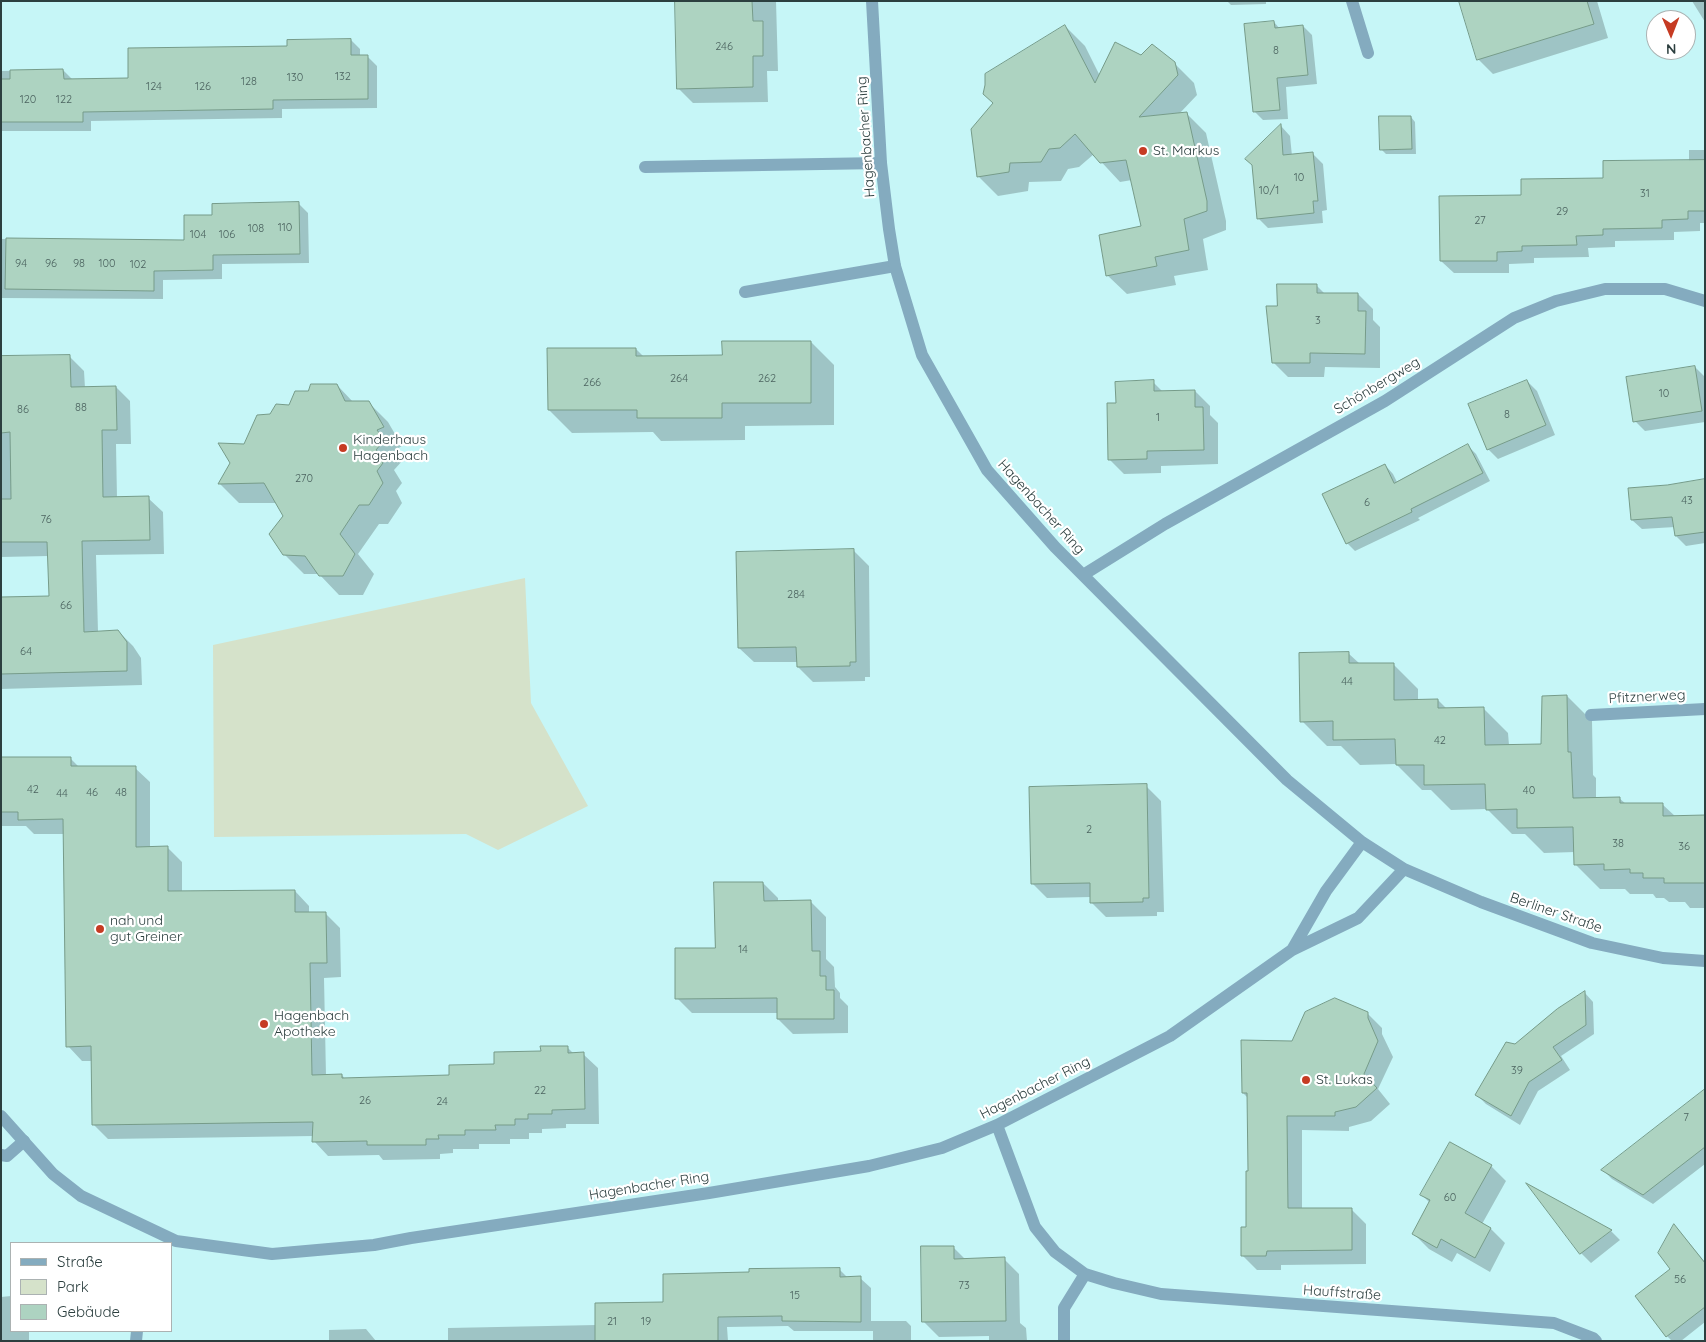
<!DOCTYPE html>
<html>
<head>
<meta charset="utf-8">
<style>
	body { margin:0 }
	#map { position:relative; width:1706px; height:1342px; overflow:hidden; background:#c6f6f7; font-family:Quicksand,sans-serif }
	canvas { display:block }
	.frame { position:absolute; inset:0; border:2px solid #2c3f3f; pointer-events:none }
	.legend { position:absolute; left:10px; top:1242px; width:162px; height:90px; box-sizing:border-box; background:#fff; border:1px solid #abb2b2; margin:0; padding:6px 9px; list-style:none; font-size:15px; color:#2c3f3f }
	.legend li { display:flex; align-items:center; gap:10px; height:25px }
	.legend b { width:25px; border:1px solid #abb2b2 }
	.north { position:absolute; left:1646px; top:10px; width:50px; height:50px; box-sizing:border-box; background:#fff; border:1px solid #abb2b2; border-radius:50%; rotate:179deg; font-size:14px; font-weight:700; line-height:20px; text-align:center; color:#2c3f3f }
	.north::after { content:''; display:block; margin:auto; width:18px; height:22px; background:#c63b23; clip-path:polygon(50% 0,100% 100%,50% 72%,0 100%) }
</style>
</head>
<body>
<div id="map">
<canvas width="1706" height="1342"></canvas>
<div class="frame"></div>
<ul class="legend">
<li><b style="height:6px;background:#84abbf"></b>Straße</li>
<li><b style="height:14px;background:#d5e2ca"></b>Park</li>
<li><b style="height:14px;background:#add3c1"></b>Gebäude</li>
</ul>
<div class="north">N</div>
</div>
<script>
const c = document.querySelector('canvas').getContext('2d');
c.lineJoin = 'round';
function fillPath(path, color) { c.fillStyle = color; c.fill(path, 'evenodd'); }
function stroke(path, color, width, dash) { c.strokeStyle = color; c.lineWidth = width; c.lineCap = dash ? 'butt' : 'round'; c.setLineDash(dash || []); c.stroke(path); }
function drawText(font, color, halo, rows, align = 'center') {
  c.font = font + ' Quicksand,sans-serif'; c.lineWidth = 4.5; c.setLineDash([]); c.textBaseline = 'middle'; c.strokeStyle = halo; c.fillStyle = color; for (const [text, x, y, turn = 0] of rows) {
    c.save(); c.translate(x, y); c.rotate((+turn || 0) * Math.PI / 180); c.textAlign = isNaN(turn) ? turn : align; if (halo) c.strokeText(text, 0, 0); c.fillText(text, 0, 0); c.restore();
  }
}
const green = new Path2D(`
	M525 578 531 703 588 806 498 850 466 834 214 837 213 645Z`);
const shadow = new Path2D(`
	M676 1H776L778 71H767L768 102 693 103 678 88Z
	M1227 1H1266V4L1231 5Z
	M1460 1H1597L1608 38 1493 74 1478 59Z
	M1692 1H1705V22Z
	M1274 22 1280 29 1303 26 1312 35 1317 84 1286 87 1288 119 1263 120 1254 111Z
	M1065 26 1085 46 1100 76 1141 56 1174 63 1194 83 1197 95 1179 114 1186 113 1206 133 1226 221V230L1203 239 1208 270 1174 276 1176 285 1127 294 1107 275 1142 227 1132 180 1120 182 1094 154 1079 167 1068 169 1061 181 1029 182 1028 191 998 196 979 177Z
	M351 40 360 49V57L367 56 377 66V108L282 109V118L91 121V131H1V71L63 70 73 80 130 79 289 47Z
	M1411 117 1415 122 1416 154H1386L1381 149Z
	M1281 126 1290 136 1292 156 1313 154 1323 164 1327 210 1322 211 1323 223 1268 228 1258 218Z
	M1689 150H1705V223H1700V231L1674 232V240L1615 241V247L1588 248 1589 257 1534 258V263L1509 264V273H1454L1441 261 1522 197 1689 162Z
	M298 203 308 213 309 263 222 264V279L163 280V299L1 298V239L185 241 214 216Z
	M1317 286 1325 294H1358L1373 309V320L1380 327V368L1325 367 1324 377H1288L1273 362 1278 307Z
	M811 342 834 365V425L745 426V440L661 441 653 432 572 433 549 410 636 349 644 357 723 356Z
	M69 356 84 371 85 388 116 387 130 401 131 444H116L117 498H148L163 512 164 554 96 555 98 632 118 631 133 646 141 658 142 685 1 689V598L50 597 49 556 1 557V357Z
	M1695 367 1705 377V422L1645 431 1635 421Z
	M1527 381 1537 391 1555 435 1498 459 1488 449Z
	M1153 382 1163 392 1195 391 1210 406V415L1218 423V464L1161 466V473L1124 474 1109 459 1117 404Z
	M337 385 353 402H368L388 422 402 446 395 450 403 460 394 470 402 483 396 491 402 503 388 524H379L358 554 374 574 363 595H339L319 574H304L284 554 285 516 277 503H239L220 484 231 463 270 416 290 406 309 392Z
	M1468 446 1476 454 1490 481 1418 518 1420 520 1355 551 1347 543 1385 465 1393 474 1397 482Z
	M1705 480V543L1686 546 1676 536 1675 527 1642 529 1632 520 1667 486Z
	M854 551 869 566 870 677H865V681L813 682 798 667V662H754L739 648Z
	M1348 653 1360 664H1393L1418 689V700H1438L1447 709 1483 708 1508 733 1509 745H1543L1567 696 1592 721 1593 775 1596 778V799L1619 798 1626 804H1662L1676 817H1705V908H1690L1685 902H1669L1664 898H1656L1653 894H1630L1625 889H1600L1575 864V852L1544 853 1525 834H1512L1487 809 1451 810 1431 790H1422L1396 764 1360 765 1341 746H1327L1302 721Z
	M1 758 71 759 80 768H135L150 782V848L167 847 182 862V892L295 891 309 906V914H326L340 928 341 977 324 978 326 1076 342 1075 345 1079 450 1076 567 1047 574 1054H583L598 1068 599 1124H566V1128L542 1129V1133H529V1139H510V1144H479V1149H453V1153L440 1154V1159L383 1160 379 1155 328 1156 314 1141V1136L108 1139 93 1124 92 1061H82L68 1046 65 834H34L26 826H1Z
	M1146 786 1161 801 1164 912H1157V916L1106 917 1091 902V897L1047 898 1032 883Z
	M763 883 778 898V902H811L826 917V959L834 967 835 987 840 993V998L848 1006V1033L793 1034 778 1019V1013H692L677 998 716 949Z
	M1585 993 1593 1002 1594 1034 1561 1056 1570 1070 1538 1091 1520 1125 1486 1104 1477 1095Z
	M1367 1013 1382 1028V1034L1393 1057 1378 1089 1390 1104 1371 1121 1349 1127V1131L1302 1130V1210L1351 1209 1366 1224V1264L1281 1265V1270H1257L1242 1255 1247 1228 1249 1172 1248 1098 1243 1093 1293 1042Z
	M1705 1100V1164L1653 1204 1612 1179 1603 1170Z
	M1491 1166 1506 1181 1482 1224 1491 1229 1505 1243 1490 1272 1457 1253 1452 1262 1429 1249 1414 1234 1430 1203 1422 1195Z
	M1675 1226 1705 1262V1322L1681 1341H1672L1667 1336Z
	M1611 1231 1620 1240 1591 1263 1581 1253Z
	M953 1247 966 1260 1004 1259 1019 1274 1020 1323 1026 1328 1027 1341H989V1336L939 1337 924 1322Z
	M839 1269 848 1278H860L871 1288V1321H906L911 1326V1341H873V1331H794L788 1326 727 1327 728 1341H448V1328L596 1325 750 1273Z
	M11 1296V1331H29V1341H1V1297Z
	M366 1329 376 1341H329V1330Z`);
const building = new Path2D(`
	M675 1H752L753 21H763V56H753V87L677 89Z
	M1459 1H1587L1594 24 1477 60Z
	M1274 21 1275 28 1303 25 1308 75 1277 78 1280 110 1253 112 1244 24Z
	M1065 25 1095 83 1115 42 1141 55 1152 44 1175 62 1178 75 1139 117 1187 112 1207 201V211L1184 219 1189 250 1155 257 1157 266 1106 276 1099 235 1141 226 1126 160 1100 163 1075 134 1060 148 1049 149 1041 162 1010 163 1009 172 977 177 971 129 993 103 983 94 985 85V74Z
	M351 39V55H368V99L273 100V109L83 112V122H1V79H10V70L63 69 64 79 128 78V48L287 46V40Z
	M1379 116H1411L1412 149 1380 150Z
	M1281 124 1283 155 1313 152 1318 201H1313L1314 213 1257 219 1252 165 1245 159Z
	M1705 160V211H1688V219L1662 220V228L1603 229V235L1576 236 1577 245 1522 246V251L1497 252V261H1440L1439 196 1521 195V179L1603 178V161Z
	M299 202 300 254 213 255V270L154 271V291L5 289 6 238 184 240V215H212V204Z
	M1277 284H1317V293H1358V311H1366L1365 354 1310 353V363H1272L1266 306H1277Z
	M722 341H811V403H722V418H637V410H548L547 348H636V356L722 355Z
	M70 355 71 387 116 386 117 430H102L103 497 149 496 150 540 82 541 84 632 118 630 127 642V671L1 674V597L49 596 47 542H1V499H11L10 432 1 433V356Z
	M1695 366 1702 411 1633 422 1626 377Z
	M1154 380V391L1195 390V407H1203L1204 450 1147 451V459L1108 460 1107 403H1116L1115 382Z
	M1527 380 1546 425 1487 450 1468 404Z
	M311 384H337L345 401H369L384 427 377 430 384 440 376 450 383 463 377 471 383 483 369 505H359L340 534 355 554 343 576H319L305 556 283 555 269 534 283 516 264 483 218 484 230 463 218 443 244 444 257 415 270 414 276 404 289 405 295 391H308Z
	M1468 444 1483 473 1411 509 1412 512 1346 544 1322 494 1385 464 1394 483Z
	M1705 479V532L1675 536 1672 517 1631 520 1628 488 1667 485Z
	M854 549 856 662H850V666L797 667 796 647 738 648 736 552Z
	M1349 652V663H1394V700L1438 699V708L1484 707 1485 745 1541 744 1542 696 1567 695 1568 752H1571L1573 798 1620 797V803H1663V816L1705 815V883H1664V878H1643V873H1630V869L1604 870V864L1574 865 1573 827 1517 828V809L1486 810 1485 784 1424 785V765H1396L1395 739 1333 740V721L1300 722 1299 653Z
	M1 757H71V766H136V847L168 846V891L295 890V912H326L327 963H310L312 1075 342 1074V1078L449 1075V1065L494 1064V1052L541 1051 540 1046H568V1053L584 1052 585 1109 552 1110V1114H528V1119H515V1125H495L496 1130H465V1135H438L439 1139H426V1145H367V1141L312 1142 313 1122 92 1125 91 1046 66 1047 63 819 18 820V812H1Z
	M1147 784 1149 898H1143V902L1090 903V883L1031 884 1029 787Z
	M714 882H763L764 901 811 900 812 951H820V976H826V990H834V1019H777V998L675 999V948H715Z
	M1585 991 1586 1025 1553 1047 1562 1060 1529 1082 1511 1116 1475 1095 1506 1042 1515 1044 1557 1009Z
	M1335 998 1368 1012V1018L1378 1041 1364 1074 1377 1088 1356 1107 1335 1112V1116H1287L1288 1208H1352V1250L1267 1251 1266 1256H1241V1227H1246V1171H1248L1247 1093H1242L1241 1040 1292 1041 1305 1012Z
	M1705 1089V1147L1643 1195 1601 1170Z
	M1450 1142 1492 1165 1465 1213 1491 1228 1475 1258 1441 1239 1437 1248 1412 1234 1430 1200 1420 1195Z
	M1526 1183 1612 1230 1580 1254Z
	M1674 1224 1705 1263V1307L1666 1337 1635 1296 1670 1269 1658 1253Z
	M921 1246H954V1259L1005 1257 1006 1321 922 1322Z
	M840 1268V1277L861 1276V1322L782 1321V1316L718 1317V1341H595V1303L663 1302V1274L749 1272V1269Z`);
const service = new Path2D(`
	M645 167 881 163
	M745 292 895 266
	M1 1155 7 1156 24 1141`);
const minor = new Path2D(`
	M872 1 881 163 889 229 895 266 922 355 987 470 1055 547 1287 780 1362 842 1404 869 1481 902 1592 943 1663 958 1705 961
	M1352 1 1368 53
	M1083 575 1165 524 1385 401 1514 318 1556 301 1605 289H1665L1705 301
	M1591 715 1705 709
	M1292 950 1326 891 1362 842
	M1 1116 53 1174 81 1196 176 1241 272 1254 374 1245 411 1238 709 1193 869 1166 942 1148 997 1125 1170 1036 1292 950 1358 918 1404 869
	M997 1125 1035 1227 1055 1252 1085 1274 1114 1283 1161 1294 1554 1323 1593 1338 1596 1341
	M136 1341 137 1331
	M1064 1341V1308L1085 1274`);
const markers = [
	[1143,151,5,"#c63b23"],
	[343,448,5,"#c63b23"],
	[100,929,5,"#c63b23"],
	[264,1024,5,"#c63b23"],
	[1306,1080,5,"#c63b23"]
];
const numberNames = [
	["246",724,47],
	["8",1276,51],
	["132",343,77],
	["130",295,78],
	["128",249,82],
	["124",154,87],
	["126",203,87],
	["120",28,100],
	["122",64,100],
	["10",1299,178],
	["10/1",1269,191],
	["31",1645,194],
	["29",1562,212],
	["27",1480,221],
	["110",285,228],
	["108",256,229],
	["104",198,235],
	["106",227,235],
	["94",21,264],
	["96",51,264],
	["98",79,264],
	["100",107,264],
	["102",138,265],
	["3",1318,321],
	["264",679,379],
	["262",767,379],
	["266",592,383],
	["10",1664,394],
	["88",81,408],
	["86",23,410],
	["8",1507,415],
	["1",1158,418],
	["270",304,479],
	["43",1687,501],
	["6",1367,503],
	["76",46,520],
	["284",796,595],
	["66",66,606],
	["64",26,652],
	["44",1347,682],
	["42",1440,741],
	["42",33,790],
	["40",1529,791],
	["46",92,793],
	["48",121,793],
	["44",62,794],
	["2",1089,830],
	["38",1618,844],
	["36",1684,847],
	["14",743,950],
	["39",1517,1071],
	["22",540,1091],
	["26",365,1101],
	["24",442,1102],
	["7",1686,1118],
	["60",1450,1198],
	["56",1680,1280],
	["73",964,1286],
	["15",795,1296],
	["21",612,1322],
	["19",646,1322]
];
const streetNames = [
	["Hagenbacher Ring",866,137,-94],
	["Schönbergweg",1377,386,-31],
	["Hagenbacher Ring",1041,507,48],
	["Pfitznerweg",1647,697,-3],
	["Berliner Straße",1556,913,19],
	["Hagenbacher Ring",1035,1088,-27],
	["Hagenbacher Ring",649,1186,-9],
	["Hauffstraße",1342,1293,4]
];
const poiNames = [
	["St. Markus",1153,151],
	["Kinderhaus",353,440],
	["Hagenbach",353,456],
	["nah und",110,921],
	["gut Greiner",110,937],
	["Hagenbach",274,1016],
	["Apotheke",274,1032],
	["St. Lukas",1316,1080]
];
fillPath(green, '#d5e2ca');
fillPath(shadow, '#0003');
fillPath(building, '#add3c1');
stroke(building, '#769b89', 1);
stroke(service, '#84abbf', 12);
stroke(minor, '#84abbf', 12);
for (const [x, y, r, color] of markers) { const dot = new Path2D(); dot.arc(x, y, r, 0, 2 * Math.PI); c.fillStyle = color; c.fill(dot); stroke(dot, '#fff', 2); }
drawText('11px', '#4c6460', null, numberNames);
drawText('14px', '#2c3f3f', '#fff', streetNames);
drawText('14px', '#2c3f3f', '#fff', poiNames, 'left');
</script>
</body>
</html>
